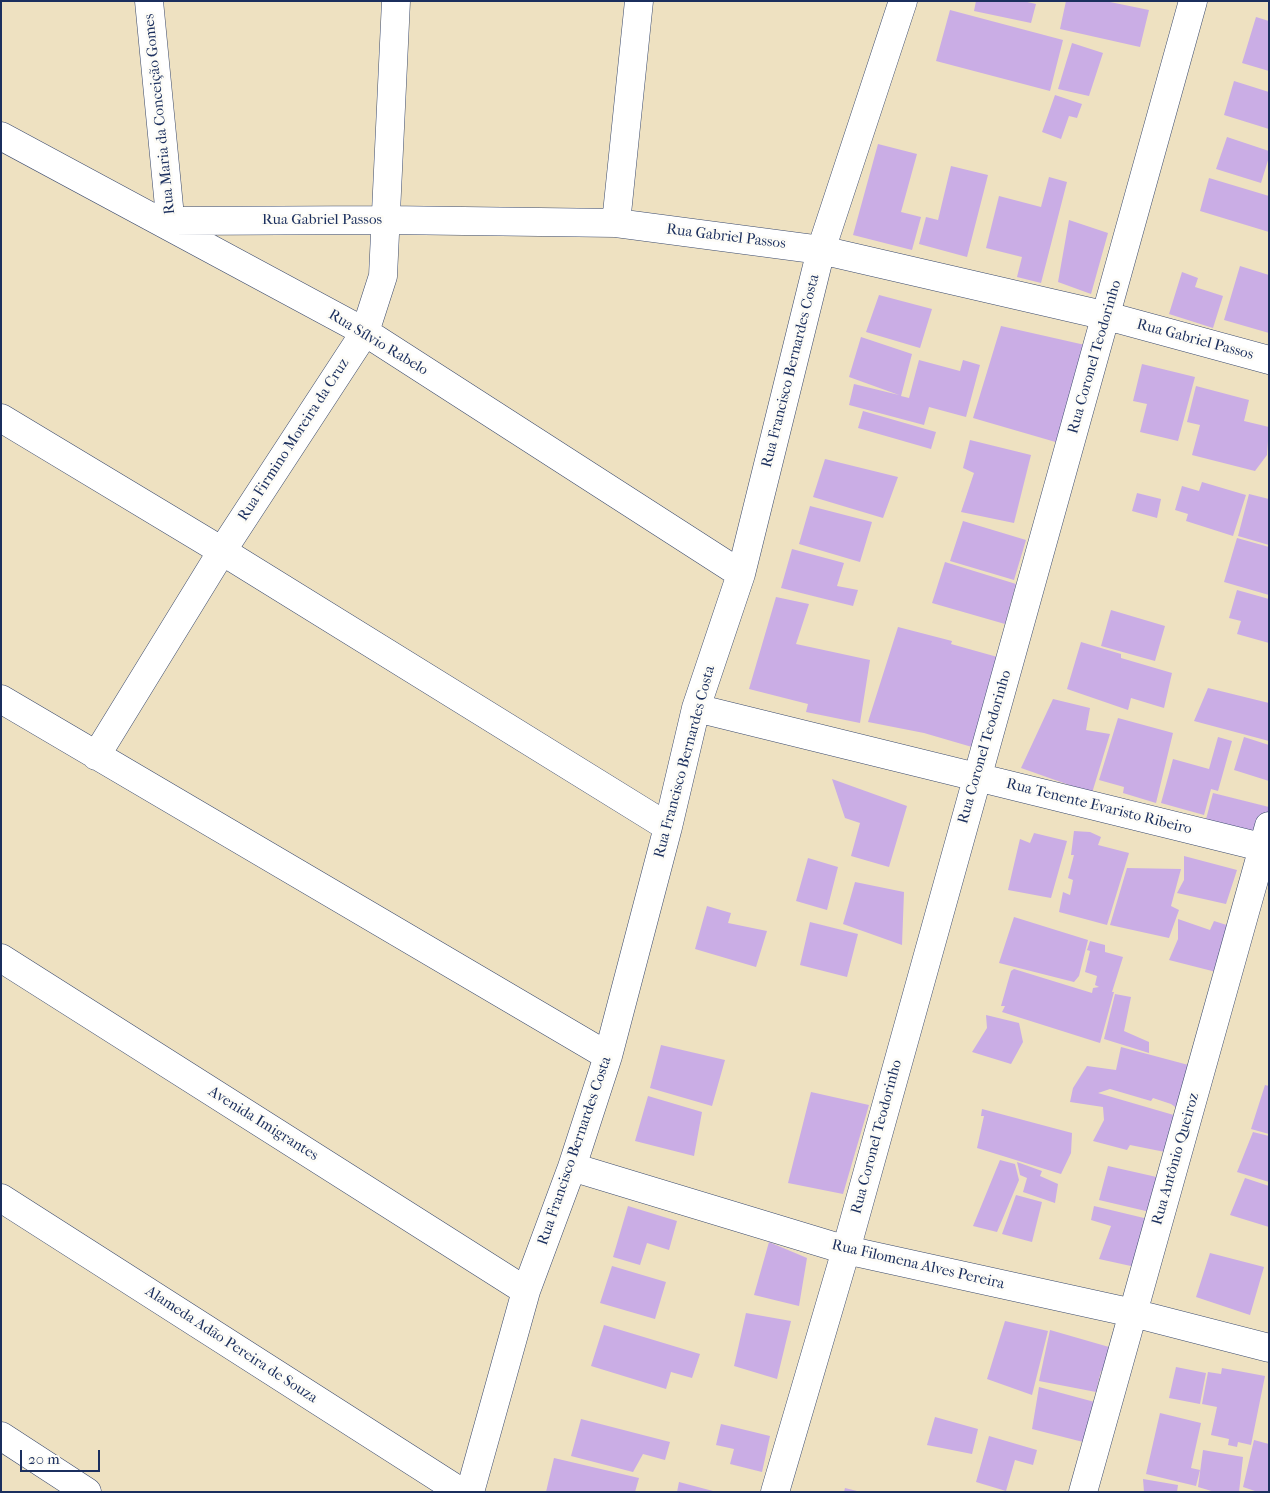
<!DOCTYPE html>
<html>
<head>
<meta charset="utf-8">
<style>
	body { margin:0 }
	#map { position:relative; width:1270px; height:1493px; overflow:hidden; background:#eee1c1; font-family:"IM FELL French Canon",serif }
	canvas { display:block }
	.frame { position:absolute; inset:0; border:2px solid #1b2f5e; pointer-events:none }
	.scale { position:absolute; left:20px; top:1450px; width:80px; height:22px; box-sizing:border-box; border:2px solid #1b2f5e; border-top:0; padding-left:6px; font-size:15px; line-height:18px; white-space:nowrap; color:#1b2f5e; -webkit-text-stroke:4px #fdfcf7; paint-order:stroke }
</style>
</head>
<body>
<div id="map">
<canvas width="1270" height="1493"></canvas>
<div class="frame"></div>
<div class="scale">20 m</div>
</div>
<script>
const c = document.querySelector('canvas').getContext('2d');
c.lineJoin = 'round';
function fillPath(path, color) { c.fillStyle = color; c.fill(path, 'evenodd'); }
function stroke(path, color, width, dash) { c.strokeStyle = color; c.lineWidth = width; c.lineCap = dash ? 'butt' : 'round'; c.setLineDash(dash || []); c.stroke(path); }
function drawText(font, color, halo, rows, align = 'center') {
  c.font = font + ' "IM FELL French Canon",serif'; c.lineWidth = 5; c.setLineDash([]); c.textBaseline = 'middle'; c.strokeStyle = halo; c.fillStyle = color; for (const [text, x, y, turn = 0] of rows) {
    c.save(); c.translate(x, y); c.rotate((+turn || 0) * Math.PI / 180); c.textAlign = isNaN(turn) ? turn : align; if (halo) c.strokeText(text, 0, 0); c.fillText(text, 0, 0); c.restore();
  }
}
const building = new Path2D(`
	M976 1H1023L1036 4 1031 23 974 11Z
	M1066 1H1105L1149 10 1140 47 1060 29Z
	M950 10 1063 40 1050 91 936 61Z
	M1256 17 1269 21V71L1242 63Z
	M1072 43 1103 53 1089 96 1058 89Z
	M1234 81 1269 92V129L1224 115Z
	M1055 95 1082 104 1077 118 1069 116 1061 139 1042 132Z
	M1227 137 1269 151V157L1261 183 1216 169Z
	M878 144 917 154 901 212 921 217 912 250 853 235Z
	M951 166 988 175 967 257 919 244 926 217 938 220Z
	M1049 177 1067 182 1041 283 1017 277 1022 257 986 248 999 196 1041 207Z
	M1209 178 1269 196V232L1200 211Z
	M1069 220 1108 233 1091 294 1058 282Z
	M1240 266 1269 275V333L1224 320Z
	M1182 272 1198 278 1195 287 1223 296 1213 328 1169 314Z
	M879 295 932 309 920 348 866 332Z
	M1001 326 1085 345 1059 443 973 418Z
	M861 337 912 354 901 396 909 398 919 360 960 371 963 360 980 365 966 417 929 407 924 425 849 405 854 384 899 395 849 377Z
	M1142 364 1195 377 1178 441 1140 432 1147 404 1133 401Z
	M1196 386 1249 400 1244 421 1269 427 1267 455 1255 471 1192 455 1200 425 1187 422Z
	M863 411 936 432 931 449 858 428Z
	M970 440 1031 455 1014 523 961 512 974 473 963 468Z
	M825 459 898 477 883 518 813 497Z
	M1202 482 1246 495 1233 536 1186 521 1188 514 1175 510 1182 486 1199 491Z
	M1137 493 1161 499 1157 518 1132 511Z
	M1249 494 1269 499V545L1238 536Z
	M810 506 872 522 860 562 799 544Z
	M963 521 1026 540 1014 580 950 561Z
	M1237 538 1269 547V595L1224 582Z
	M792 549 844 563 837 586 858 590 853 606 781 588Z
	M945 562 1016 584 1005 624 932 603Z
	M1237 590 1269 599V643L1237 634 1241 621 1229 618Z
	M776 597 809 604 796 644 870 660 860 723 806 712 808 704 749 689Z
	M1111 610 1165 626 1155 661 1101 646Z
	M898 627 952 641 951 644 1001 658 972 747 924 733 868 722Z
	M1081 642 1121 654V658L1172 673 1164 708 1131 698 1128 710 1067 689Z
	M1208 688 1269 703V741L1194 721Z
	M1053 699 1090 708 1086 730 1110 734 1092 793 1021 768Z
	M1118 718 1173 733 1156 803 1123 793 1124 787 1099 780Z
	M1218 737 1232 741 1218 791 1211 789 1204 815 1161 803 1173 759 1209 769Z
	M1244 737 1269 745V781L1234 770Z
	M832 779 907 806 889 867 851 856 860 823 845 818Z
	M1213 793 1269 807V814L1262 838 1205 823Z
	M1074 831 1090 832 1101 837 1098 845 1129 853 1107 925 1059 912 1063 892 1070 895 1073 880 1068 878 1074 855H1071Z
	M1034 833 1067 841 1051 898 1008 890 1020 839 1030 843Z
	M1184 856 1237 870 1226 904 1177 893 1184 880Z
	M808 858 838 867 827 910 796 901Z
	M1127 868 1181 869 1171 906 1179 910 1169 938 1110 925Z
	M855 882 904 892 902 945 843 924Z
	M707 906 731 913 728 923 767 931 756 967 695 949Z
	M1014 917 1088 940 1079 976 1074 982 999 963Z
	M1178 919 1210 930 1214 921 1233 927 1220 973 1169 960 1178 939Z
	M810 922 858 934 847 977 800 965Z
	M1090 941 1105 945V952L1123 957 1112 992H1114L1100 1043 1002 1012 1005 1006H1001L1011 971 1014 969 1092 993 1093 988 1099 987 1095 985 1097 976 1085 972 1090 951 1087 950Z
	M1115 994 1131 997 1124 1031 1149 1042V1053L1104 1039Z
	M986 1015 1019 1023 1023 1042 1011 1064 972 1052 987 1028Z
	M661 1045 725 1060 712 1106 650 1088Z
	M1121 1047 1196 1067 1181 1111 1171 1104 1153 1098 1151 1101 1110 1089 1098 1093 1184 1118 1170 1153 1130 1145 1127 1150 1093 1141 1104 1120 1103 1107 1070 1102 1073 1088 1087 1066 1116 1070Z
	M1265 1085 1269 1086V1134L1251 1129Z
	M811 1092 869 1105 843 1194 788 1183Z
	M648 1096 702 1112 694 1156 635 1141Z
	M982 1109 1072 1133 1071 1153 1061 1174 977 1148 984 1116H981Z
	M1253 1132 1269 1136V1182L1237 1172Z
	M1000 1160 1015 1164 1019 1180 997 1232 973 1226Z
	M1017 1162 1042 1171 1040 1176 1058 1184 1055 1203 1023 1192 1027 1178 1020 1175Z
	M1108 1166 1161 1178 1150 1212 1099 1200Z
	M1245 1178 1269 1186V1227L1230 1215Z
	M1016 1195 1042 1202 1032 1242 1002 1234Z
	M628 1206 677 1221 669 1250 647 1243 640 1265 613 1257Z
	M1094 1206 1144 1218 1156 1226 1140 1268 1099 1259 1111 1226 1091 1220Z
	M769 1242 807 1258 799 1306 754 1295Z
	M1210 1253 1264 1267 1250 1315 1196 1297Z
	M612 1266 666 1282 655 1319 600 1303Z
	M746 1313 791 1321 777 1379 734 1366Z
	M1005 1321 1048 1331 1032 1395 987 1379Z
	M604 1325 700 1354 692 1378 671 1372 666 1389 591 1366Z
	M1050 1330 1116 1349 1113 1373 1101 1371 1096 1392 1039 1381Z
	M1176 1367 1206 1373 1200 1404 1169 1398Z
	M1222 1368 1265 1376 1251 1445 1238 1442 1237 1447 1228 1445 1229 1439 1211 1435 1217 1407 1202 1404 1208 1372 1221 1374Z
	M1039 1387 1102 1404 1091 1444 1032 1429Z
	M1160 1413 1201 1423 1191 1468 1200 1470 1196 1486 1146 1474Z
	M935 1417 978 1429 972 1454 927 1445Z
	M581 1419 670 1442 665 1460 643 1454 633 1472 571 1456Z
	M721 1424 770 1436 762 1472 730 1464 734 1449 716 1445Z
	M989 1436 1037 1450 1033 1465 1015 1460 1006 1491 976 1482Z
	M1254 1440 1269 1444V1492H1258L1243 1487Z
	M1203 1450 1243 1457 1239 1492H1215L1198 1487Z
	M554 1458 639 1478 635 1492H546Z
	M1143 1479 1178 1485 1177 1492H1144Z
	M679 1482 713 1491V1492H677Z
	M845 1488 857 1491V1492H844Z`);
const minor = new Path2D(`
	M149 1 171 227
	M1 136 365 332 741 574
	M171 221 387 220 616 223 821 250 1107 316 1269 360
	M616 223 639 1
	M1 418 222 551 668 827
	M1 699 608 1056
	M696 708 1269 849
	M96 756 222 551 365 332 383 276 396 1
	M1 958 526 1291
	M572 1167 846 1250 1133 1313 1269 1348
	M1 1198 461 1492
	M1 1436 87 1492
	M470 1492 526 1291 572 1167 608 1056 668 827 696 708 741 574 821 250 903 1
	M775 1492 846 1250 1193 1
	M1083 1492 1269 826`);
const streetNames = [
	["Rua Maria da Conceição Gomes",160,114,-96],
	["Rua Gabriel Passos",322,220],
	["Rua Gabriel Passos",726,237,7],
	["Rua Gabriel Passos",1195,340,15],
	["Rua Sílvio Rabelo",378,343,31],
	["Rua Coronel Teodorinho",1095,357,-74],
	["Rua Francisco Bernardes Costa",791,371,-76],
	["Rua Firmino Moreira da Cruz",294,440,-57],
	["Rua Coronel Teodorinho",985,747,-74],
	["Rua Francisco Bernardes Costa",685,762,-75],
	["Rua Tenente Evaristo Ribeiro",1099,807,14],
	["Avenida Imigrantes",263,1124,32],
	["Rua Coronel Teodorinho",877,1137,-75],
	["Rua Francisco Bernardes Costa",575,1151,-71],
	["Rua Antônio Queiroz",1176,1159,-74],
	["Rua Filomena Alves Pereira",918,1265,13],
	["Alameda Adão Pereira de Souza",231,1345,33]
];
fillPath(building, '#caade5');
stroke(minor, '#3b4a6d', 29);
stroke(minor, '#fff', 28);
drawText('15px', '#1b2f5e', '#fdfcf7', streetNames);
</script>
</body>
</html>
